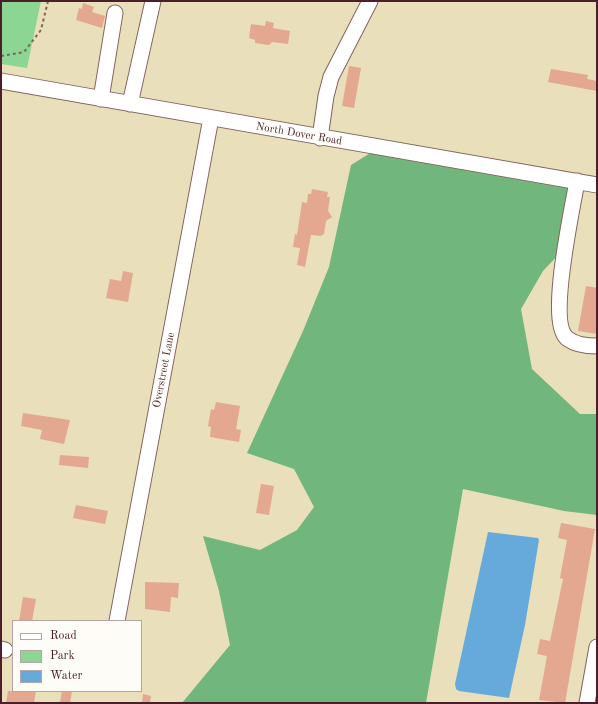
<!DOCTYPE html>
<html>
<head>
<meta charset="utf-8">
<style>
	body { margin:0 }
	#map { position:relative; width:598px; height:704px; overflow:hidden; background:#e9dfba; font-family:"Old Standard TT",serif }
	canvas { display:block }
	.frame { position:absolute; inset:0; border:2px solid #4a1f2b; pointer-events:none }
	.legend { position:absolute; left:12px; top:620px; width:130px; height:72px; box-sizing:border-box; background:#fdfcf7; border:1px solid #b5a4a5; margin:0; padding:5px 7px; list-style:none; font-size:12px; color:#4a1f2b }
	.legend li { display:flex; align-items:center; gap:8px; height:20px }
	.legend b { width:20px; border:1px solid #b5a4a5 }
</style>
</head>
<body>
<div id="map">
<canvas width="598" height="704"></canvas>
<div class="frame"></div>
<ul class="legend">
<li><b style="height:5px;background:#fff"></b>Road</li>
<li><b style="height:11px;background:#8cd693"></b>Park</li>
<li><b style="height:11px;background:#66aadb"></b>Water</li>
</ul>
</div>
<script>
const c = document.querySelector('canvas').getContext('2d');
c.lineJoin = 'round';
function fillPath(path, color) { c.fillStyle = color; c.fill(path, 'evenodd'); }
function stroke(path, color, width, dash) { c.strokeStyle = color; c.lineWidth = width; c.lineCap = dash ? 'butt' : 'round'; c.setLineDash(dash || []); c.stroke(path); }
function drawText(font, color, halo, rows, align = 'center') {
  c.font = font + ' "Old Standard TT",serif'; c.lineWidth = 4; c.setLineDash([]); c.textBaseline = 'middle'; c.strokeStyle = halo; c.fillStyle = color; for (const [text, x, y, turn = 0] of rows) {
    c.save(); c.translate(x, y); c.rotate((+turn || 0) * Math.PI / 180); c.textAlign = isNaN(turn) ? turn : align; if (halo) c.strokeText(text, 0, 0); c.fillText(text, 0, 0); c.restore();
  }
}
const green = new Path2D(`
	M1 1H41L27 68 1 64Z`);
const forest = new Path2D(`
	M372 152 572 186 561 252 543 271 521 309 532 369 580 414H597V515L564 511 463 489 426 703H182L230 645 219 591 203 536 260 550 297 530 314 507 294 469 247 453 303 331 329 267 351 165Z`);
const water = new Path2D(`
	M488 532 538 538 539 540 525 625 509 698 459 691 456 689 455 684Z`);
const building = new Path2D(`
	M83 3 94 7 92 12 105 16 102 28 76 20 79 8 82 9Z
	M266 21 274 23 273 28 290 31 288 44 272 42 269 45 255 43V40L249 38 251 24 265 26Z
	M349 66 361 68 354 108 342 106Z
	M551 69 588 75 587 79 597 81V91L548 82Z
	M312 189 328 192 327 197H330L328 211 332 217 326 221 324 234 321 236 311 235 305 267 297 265 300 248 293 247 295 234 297 235 302 202 307 203 308 194H311Z
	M123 271 133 273 128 302 106 298 110 279 121 281Z
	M586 286 597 288V334L578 331Z
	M216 402 240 406 236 429 241 430 239 442 210 437 211 427 208 426 211 409 214 410Z
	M23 413 70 420 64 444 40 439 42 430 21 426Z
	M60 455 89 457 88 468 59 465Z
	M261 484 274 486 269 515 256 513Z
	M76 505 108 511 105 524 73 518Z
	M561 523 595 529 565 703 539 700 547 656 537 654 540 639 550 641 563 579 560 578 567 540 558 538Z
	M145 582 179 583 178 598 171 597 170 612 145 609Z
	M23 597 36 599 32 621H19Z
	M8 691H36L34 703H6Z
	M62 691H72L70 703 60 702Z
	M143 694 151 696 150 703H142Z`);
const path = new Path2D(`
	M1 56 24 52 41 30 48 1`);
const minor = new Path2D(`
	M1 81 597 185
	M101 99 115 13
	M130 104 153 1
	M320 138 326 96 331 77 370 1
	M577 181C573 207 546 324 568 339 576 345 588 346 597 346
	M117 621 211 118
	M1 649 5 650
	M587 703 597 647`);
const streetNames = [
	["North Dover Road",299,134,10],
	["Overstreet Lane",164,370,-79]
];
fillPath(green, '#8cd693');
fillPath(forest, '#71b77d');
fillPath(water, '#66aadb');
fillPath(building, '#e4a790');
stroke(minor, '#82625d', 17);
stroke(path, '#82625d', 2, [3, 3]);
stroke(minor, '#fff', 15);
drawText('11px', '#4a1f2b', '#fdfcf7', streetNames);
</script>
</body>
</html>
